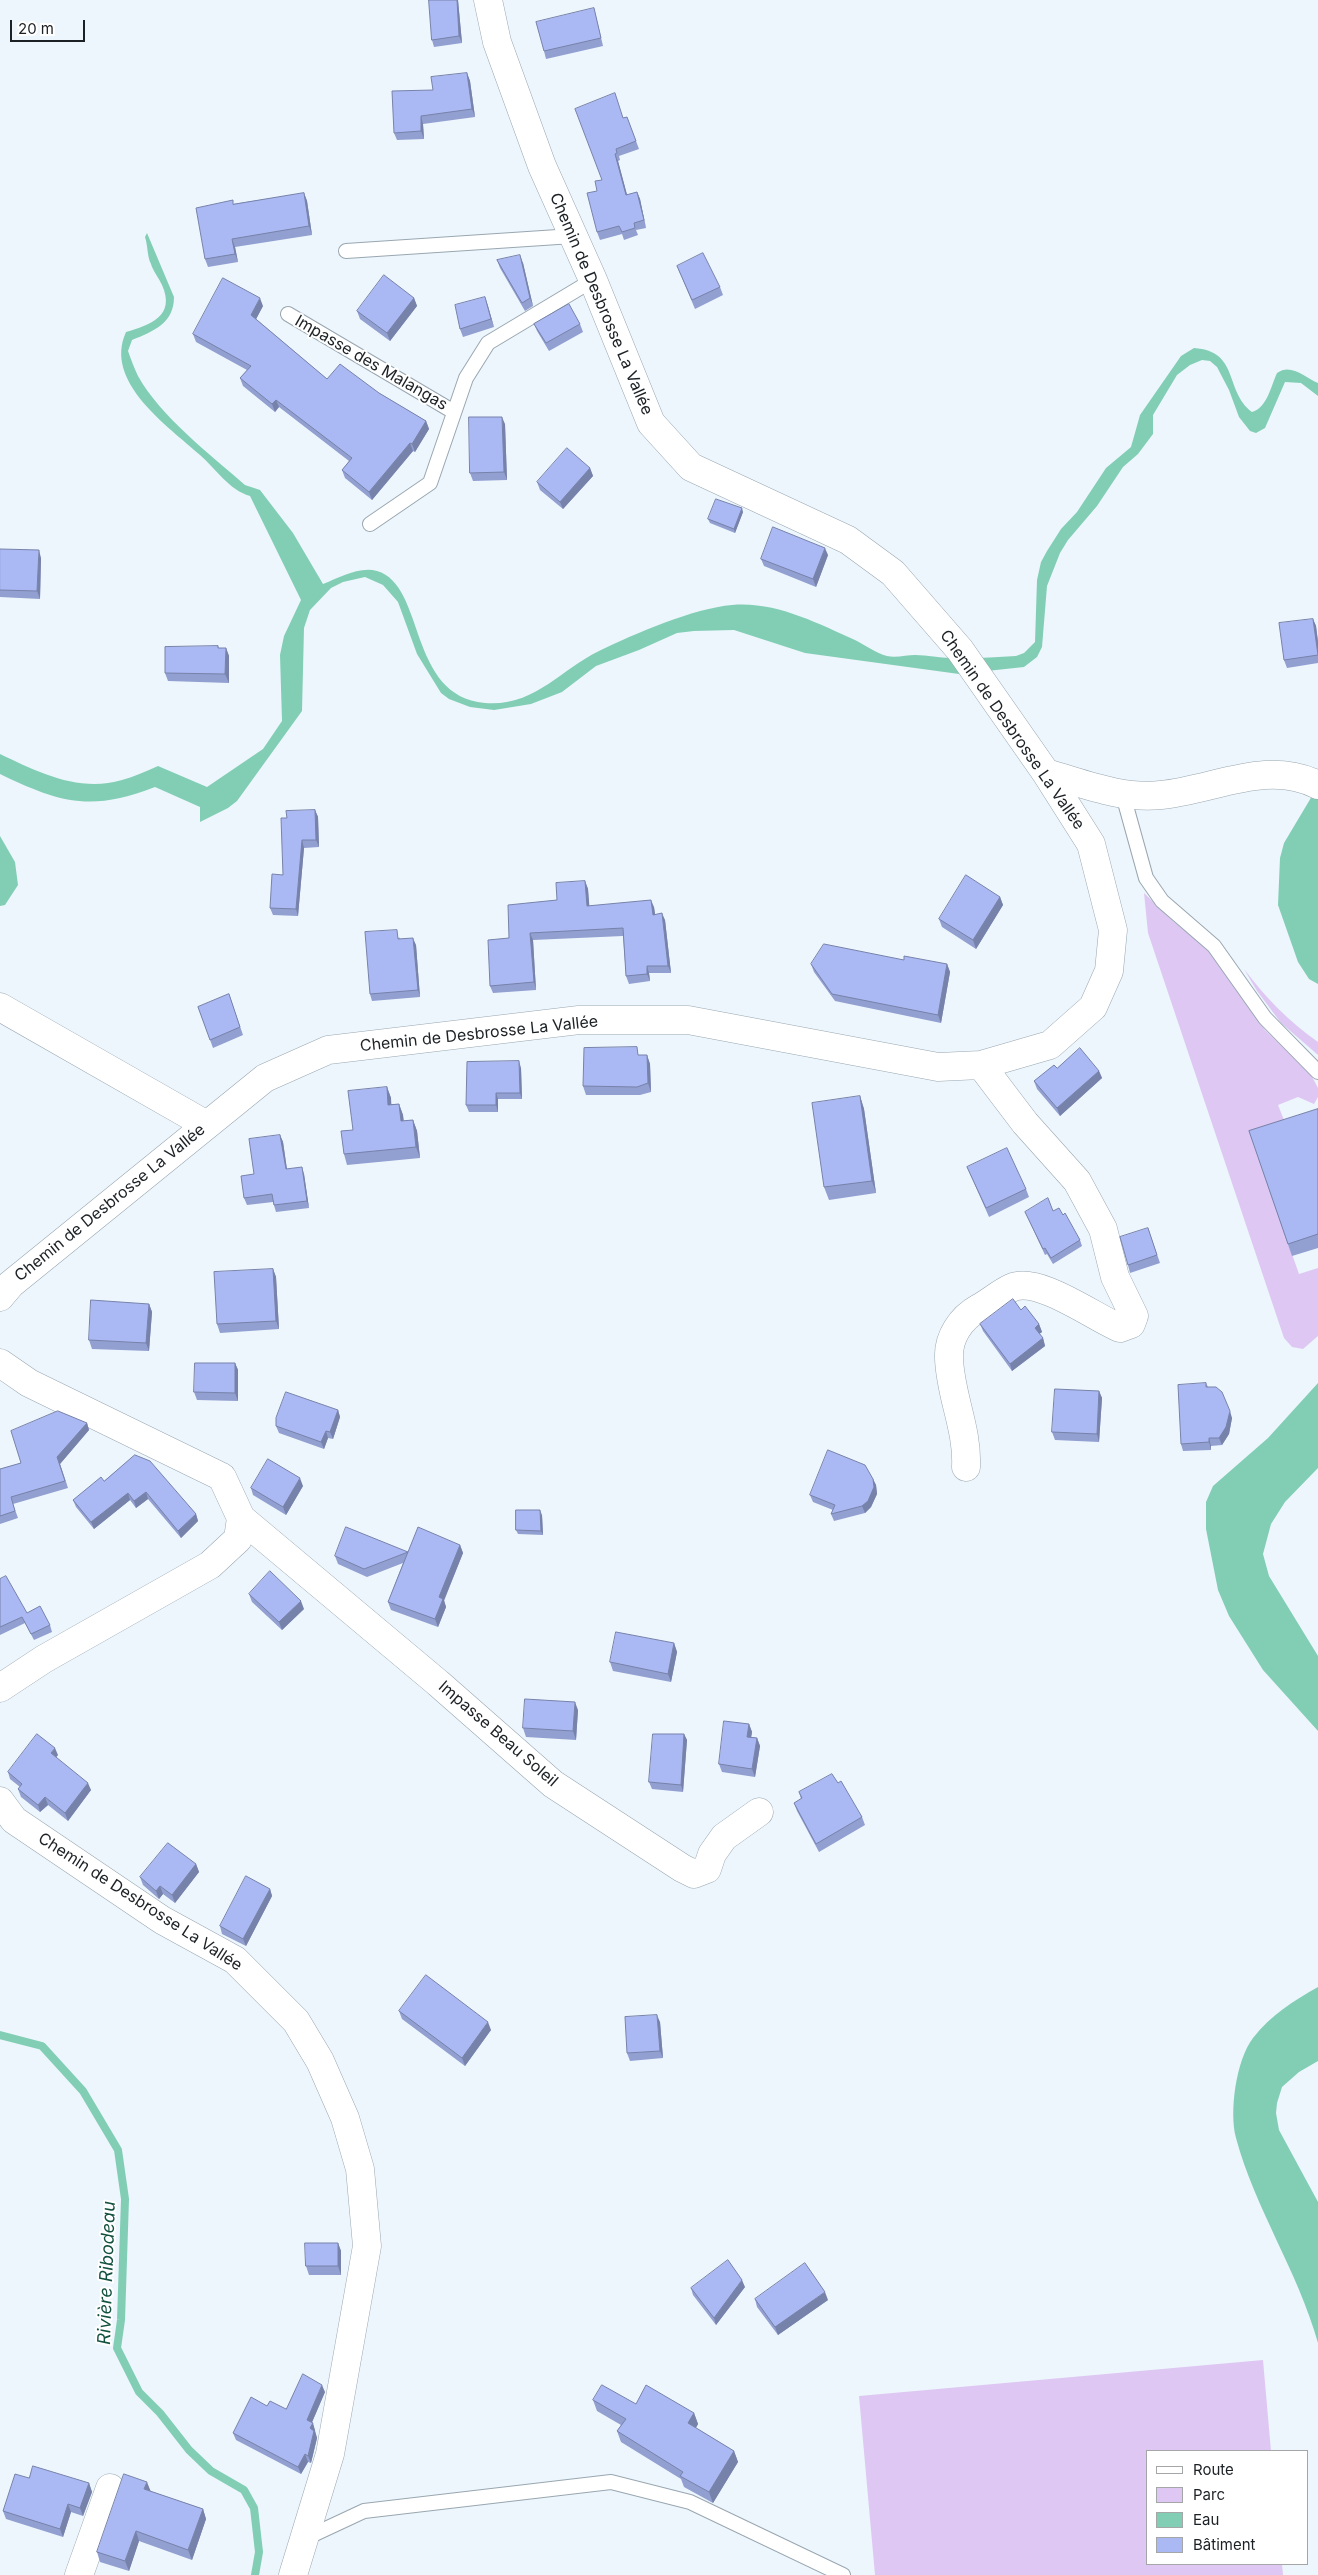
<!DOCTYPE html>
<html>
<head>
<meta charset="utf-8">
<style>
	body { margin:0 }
	#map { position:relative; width:1318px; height:2575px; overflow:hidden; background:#edf6fd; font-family:Inter,sans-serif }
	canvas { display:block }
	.legend { position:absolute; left:1146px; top:2450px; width:162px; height:115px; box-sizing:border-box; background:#fff; border:1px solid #a4a6a8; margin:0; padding:6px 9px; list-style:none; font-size:15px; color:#1c2125 }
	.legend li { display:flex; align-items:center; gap:10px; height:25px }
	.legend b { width:25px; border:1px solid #a4a6a8 }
	.scale { position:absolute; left:10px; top:20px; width:75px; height:22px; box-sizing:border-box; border:2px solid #1c2125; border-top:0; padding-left:6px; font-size:15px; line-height:18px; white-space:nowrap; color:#1c2125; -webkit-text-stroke:4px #fff; paint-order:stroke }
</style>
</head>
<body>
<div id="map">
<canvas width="1318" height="2575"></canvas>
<ul class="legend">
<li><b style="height:6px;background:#fff"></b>Route</li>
<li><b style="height:14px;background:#dec8f3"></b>Parc</li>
<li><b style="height:14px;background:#82ceb4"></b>Eau</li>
<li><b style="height:14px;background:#aab9f3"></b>Bâtiment</li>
</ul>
<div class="scale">20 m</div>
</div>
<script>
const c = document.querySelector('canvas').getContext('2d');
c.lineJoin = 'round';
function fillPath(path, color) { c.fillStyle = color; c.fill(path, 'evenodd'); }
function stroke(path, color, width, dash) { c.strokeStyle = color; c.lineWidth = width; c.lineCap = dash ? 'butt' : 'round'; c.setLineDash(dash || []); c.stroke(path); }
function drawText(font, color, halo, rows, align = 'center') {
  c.font = font + ' Inter,sans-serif'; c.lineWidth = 4; c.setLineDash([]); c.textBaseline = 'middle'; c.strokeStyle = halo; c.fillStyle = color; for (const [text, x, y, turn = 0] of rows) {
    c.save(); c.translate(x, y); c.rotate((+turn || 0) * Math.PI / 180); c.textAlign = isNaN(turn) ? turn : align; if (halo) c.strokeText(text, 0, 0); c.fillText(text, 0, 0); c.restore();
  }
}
const green = new Path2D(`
	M1144 893 1173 921 1214 954 1265 1030 1310 1073 1318 1088V1097L1314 1104 1298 1097 1278 1105 1284 1120 1253 1143 1299 1274 1318 1268V1336L1303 1349 1292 1347 1284 1338 1148 933Z
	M1244 969C1266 998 1288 1021 1318 1042V1055L1281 1023 1257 991Z
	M1263 2360 1271 2451H1147V2564H1282L1283 2575H875L859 2396Z`);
const water = new Path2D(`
	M147 233 174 297C174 323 154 331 132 340L128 351C131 359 134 368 138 376 160 416 211 455 245 485L260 490 293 533 323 584C339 578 359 566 377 571 426 585 407 696 485 703 534 707 560 670 599 651 634 634 694 608 732 605 775 601 817 623 855 640 865 645 876 653 887 656 896 658 907 655 915 655 928 655 939 658 951 658 973 659 994 657 1016 656L1024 653 1035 642 1037 580 1041 562 1047 551 1061 529 1077 512 1106 468 1131 447 1140 415 1181 356 1194 348C1240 351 1224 391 1252 412 1267 408 1271 386 1277 373 1291 363 1304 377 1318 383V396L1301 383 1285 382 1265 428 1256 433 1250 431 1239 417 1229 390 1217 367 1210 361 1202 360 1190 365 1177 375 1153 415V434L1138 454 1123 467 1097 506 1068 540 1060 553 1047 586 1042 647 1037 657 1024 667 959 674 805 653 734 630 694 631 677 633 639 650 596 666 562 692 531 704 494 710 470 707 449 699 441 693 417 654 398 602 383 585 365 577 343 582 331 588 310 610 304 628 302 711 237 801 228 808 200 822V807L155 787C91 812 60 803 0 774V754C38 772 79 793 122 780 134 777 146 771 158 766L207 787 263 749 282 721 280 655 284 636 301 600 250 496C229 490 216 469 200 455 168 426 103 382 126 332 150 325 176 316 162 285 159 278 153 271 151 264 147 256 148 246 145 237Z
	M1318 786V984L1309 979 1298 962 1278 905 1280 858 1284 843Z
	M0 836 15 862 18 885 5 905 0 906Z
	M1318 1383V1468L1285 1502 1271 1524 1263 1554 1269 1576 1318 1656V1731L1263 1670 1229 1616 1218 1590 1206 1529V1502L1213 1486 1268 1438Z
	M1318 1987V2061L1299 2072 1282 2087 1277 2103 1276 2113 1279 2130 1318 2202V2343C1298 2271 1255 2209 1236 2138 1229 2112 1236 2060 1253 2038 1271 2015 1293 2001 1318 1987Z`);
const stream = new Path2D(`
	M0 2035 42 2046 83 2091 118 2150 125 2199 121 2320 117 2348 139 2392 160 2413 189 2450 211 2471 244 2490 254 2508 259 2552 255 2575`);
const service = new Path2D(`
	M346 251 573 236
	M288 314 454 412
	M370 524 430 483 466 378 488 343 593 280
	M1123 795 1146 878 1162 901 1214 946 1265 1018 1318 1072
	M304 2539 364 2511 611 2482 690 2502 843 2575`);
const minor = new Path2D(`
	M1046 773C1085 784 1120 799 1161 795 1214 790 1267 759 1318 785
	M0 1007 205 1124
	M0 1297 11 1284 265 1078 328 1050 579 1020H688L938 1067 981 1065 1050 1045 1093 1007 1109 971 1113 930 1091 844 1046 773 960 650 893 573 848 540 691 467 651 423 593 280 542 166 497 42 488 0
	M0 1363 29 1383 222 1477 241 1518 238 1539 210 1565 44 1659 0 1688
	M966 1467C968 1429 950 1395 949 1358 948 1337 961 1318 979 1308 990 1302 1000 1293 1011 1288 1038 1275 1095 1318 1120 1328L1131 1324 1134 1316 1115 1277 1103 1229 1077 1181 1025 1123 981 1065
	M241 1518 438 1683 553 1784 682 1868 694 1874 707 1869 712 1854 724 1837 759 1812
	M0 1801 14 1820 162 1920 235 1960 296 2021 320 2061 345 2118 360 2169 367 2246 330 2454 293 2575
	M79 2575 110 2488`);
const wall = new Path2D(`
	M429 0H458L462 43 434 47 432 40Z
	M594 8 596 16 603 46 546 59 544 51Z
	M467 73 470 81 475 117 423 124 424 139 397 140 394 133 433 90Z
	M627 117 639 149 619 156 620 160 618 161 627 195 637 192 640 199 646 228 636 230 638 235 624 240 622 234 600 240 597 232 602 180 623 118Z
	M304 193 307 201 312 235 235 247 238 262 208 267 205 259 234 204Z
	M497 260 523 263 533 306 525 311 500 268Z
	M677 266 720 287 723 295 695 309Z
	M485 297 494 327 463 337 460 329Z
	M414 298 417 306 390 341 360 319 357 311Z
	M263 306 256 319 327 379 379 393 426 421 429 429 415 452 413 451 372 500 345 478 342 470 349 461 279 407 275 412 243 386 240 378 247 370 196 342 193 334Z
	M534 324H580L583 332 549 351 537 331Z
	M505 424 507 480 473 481 470 473Z
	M590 468 593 476 563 509 540 490 537 482Z
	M743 512 735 533 710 523 708 519Z
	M0 549 41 558 40 599 0 597Z
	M828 555 816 587 764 566 761 559Z
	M1313 619 1316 626 1318 642V663L1287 668 1284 660Z
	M218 646 219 648H226L229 656V683L168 681 165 673Z
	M315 810 318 817 319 847 304 848 298 916 273 915 270 908 283 875 287 818Z
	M585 881 588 889 589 906 654 907 655 914 665 920 671 973H649L650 981 629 984 626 976 623 936 533 940 536 990 493 993 490 986 509 938 557 900Z
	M1000 897 1003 905 976 949 942 927 939 919Z
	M399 937 400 939 416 945 420 997 372 1001 370 994Z
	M904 960 947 964 950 972 941 1023 835 1001 814 972 811 964Z
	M229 994 243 1035 213 1048 198 1007Z
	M640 1055H647L650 1064 651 1092 640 1095H586L583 1086Z
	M521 1068 522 1099H498V1112H469L466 1105Z
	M1057 1068 1099 1071 1102 1078 1060 1116 1037 1089 1034 1081Z
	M387 1087 391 1098V1104H399L403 1115 404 1121 413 1120 417 1131 420 1158 347 1165 344 1154 353 1130Z
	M860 1096 864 1109 876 1193 829 1200 824 1187Z
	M1318 1109V1248L1292 1256 1249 1131Z
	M280 1135 283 1142 287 1169 304 1174 309 1208 276 1212 273 1202 247 1205 244 1198 254 1174Z
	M967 1167 1026 1189 1029 1197 989 1217Z
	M1053 1211 1063 1215 1080 1240 1082 1246 1053 1264 1047 1254 1045 1255 1025 1212Z
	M1148 1228 1160 1263 1130 1273 1128 1265Z
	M273 1269 276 1277 279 1329 220 1333 217 1324Z
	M149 1304 152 1312 149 1351 92 1349 89 1340Z
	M1021 1310 1039 1324 1042 1332 1039 1334 1043 1338 1045 1346 1012 1371 983 1331 980 1324Z
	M235 1363 238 1370V1401L197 1400 194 1392Z
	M1206 1383 1208 1387 1232 1418 1229 1434 1222 1445 1211 1446V1450L1183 1451 1181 1444Z
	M1099 1391 1102 1398 1099 1442 1055 1440 1052 1432Z
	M338 1410 340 1417 333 1439 328 1438 324 1449 279 1433 276 1426Z
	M87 1423 89 1430 60 1464 68 1488 13 1504 18 1518 0 1524V1469L21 1463Z
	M135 1455 196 1514 198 1521 181 1538 148 1499 136 1508 130 1500 94 1529 76 1507 73 1500 104 1481Z
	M873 1479 876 1485 877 1494 871 1507 865 1513 834 1521 831 1514 833 1510 813 1502 810 1495Z
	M303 1486 286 1515 253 1495 251 1488Z
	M542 1515 543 1535 518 1534 516 1530Z
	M460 1545 463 1553 444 1601 446 1607 438 1627 391 1610 388 1602 403 1563 367 1577 338 1564 335 1556 408 1552Z
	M0 1579 27 1613 50 1625 52 1632 34 1640 25 1623 0 1635Z
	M249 1594 304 1609 282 1630 252 1602Z
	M674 1643 677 1652 671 1682 613 1671 610 1662Z
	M578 1710 576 1740 526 1737 523 1728Z
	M749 1724 752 1732 751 1737 757 1738 760 1746 755 1777 722 1772 719 1764Z
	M684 1734 687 1740 683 1792 652 1789 649 1782Z
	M58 1755 56 1757 91 1790 68 1821 48 1805 40 1812 21 1797 18 1789 20 1787 10 1779 8 1772Z
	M838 1783 862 1817 865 1825 819 1852 797 1811 794 1803 801 1799 799 1792Z
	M196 1864 199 1872 175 1903 163 1894 159 1899 143 1885 140 1877Z
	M270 1889 272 1896 246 1946 222 1934 220 1926Z
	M399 2011 491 2030 465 2066 402 2019Z
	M660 2022 663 2058 630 2061 627 2053Z
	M338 2243 341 2251V2275H309L306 2266Z
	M745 2287 716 2325 693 2295 691 2288Z
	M755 2299 828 2300 778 2335 757 2307Z
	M325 2392 312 2422 315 2430V2432L317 2438 311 2463 308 2462 301 2474 236 2440 233 2433 267 2406 286 2409Z
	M593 2400 636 2404 694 2413 698 2424 696 2428 734 2451 738 2462 713 2503 684 2487 681 2479 621 2442 617 2431 621 2425 597 2411Z
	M29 2478 89 2483 92 2492 83 2516 71 2512 63 2537 6 2519 3 2511Z
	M150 2491 203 2509 206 2519 192 2560 139 2541 129 2571 100 2562 97 2552Z`);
const shadedWall = new Path2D(`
	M457 0H458L462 43 459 36Z
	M467 73 470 81 475 117 472 109Z
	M421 116 423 124 424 139 421 131Z
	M615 154 618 161 629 202 626 195Z
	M637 192 640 199 646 228Z
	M304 193 307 201 312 235 309 226Z
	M232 239 235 247 238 262 235 254Z
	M520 255 523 263 533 306 530 298Z
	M485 297 488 306 494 327 491 319Z
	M260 298 263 306 254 323 251 315Z
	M414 298 417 306 390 341 387 333Z
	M276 400 279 407 275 412 272 404Z
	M502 417 505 424 507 480 504 472Z
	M426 421 429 429 415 452 412 444Z
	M410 443 413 451 372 500 369 492Z
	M590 468 593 476 563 509 560 502Z
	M742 508 743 512 735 533 734 529Z
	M825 548 828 555 816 587 813 579Z
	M39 550 41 558 40 599 37 591Z
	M1313 619 1316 626 1318 642V655Z
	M226 648 229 656V683L225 674Z
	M315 810 318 817 319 847 316 840Z
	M302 840 304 848 298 916 296 909Z
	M585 881 588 889 590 914 587 906Z
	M1000 897 1003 905 976 949 973 940Z
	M651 900 654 907 656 922 653 915Z
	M662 913 665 920 671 973 668 966Z
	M530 933 533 940 536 990 534 982Z
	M413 938 416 945 420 997 418 990Z
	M947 964 950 972 941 1023 938 1015Z
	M647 966 649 973 650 981 647 974Z
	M647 1055 650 1064 651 1092 648 1083Z
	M519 1061 521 1068 522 1099 520 1093Z
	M1099 1071 1102 1078 1060 1116 1057 1108Z
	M387 1087 391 1098 392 1115 388 1105Z
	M496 1093 498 1099V1112L496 1105Z
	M860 1096 864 1109 876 1193 872 1181Z
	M399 1104 403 1115 404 1132 401 1121Z
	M413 1120 417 1131 420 1158 416 1147Z
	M280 1135 283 1142 288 1177 286 1169Z
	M302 1167 304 1174 309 1208 307 1201Z
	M273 1269 276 1277 279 1329 276 1321Z
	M149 1304 152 1312 149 1351 146 1343Z
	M1039 1324 1042 1332 1038 1335 1035 1328Z
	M1043 1338 1045 1346 1012 1371 1010 1364Z
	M235 1363 238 1370V1401L235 1393Z
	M1099 1391 1102 1398 1099 1442 1097 1434Z
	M338 1410 340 1417 333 1439 330 1432Z
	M1230 1411 1232 1418 1229 1434 1222 1445 1219 1438Z
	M87 1423 89 1430 60 1464 68 1488 57 1457Z
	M326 1431 328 1438 324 1449 321 1442Z
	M1209 1438 1211 1446V1450L1209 1442Z
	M300 1478 303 1486 286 1515 283 1507Z
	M873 1479 876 1485 877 1494 871 1507 865 1513 862 1506Z
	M146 1492 148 1499 136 1508 134 1501Z
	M128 1493 130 1500 94 1529 91 1522Z
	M540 1510 542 1515 543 1535 541 1531Z
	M196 1514 198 1521 181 1538 178 1531Z
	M460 1545 463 1553 444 1600 446 1607 438 1627 435 1619 439 1597Z
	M301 1601 304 1609 282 1630 279 1622Z
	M674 1643 677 1652 671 1682 668 1674Z
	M575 1702 578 1710 576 1740 573 1731Z
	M749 1724 752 1732 750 1745 747 1737Z
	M684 1734 687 1740 683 1792 681 1785Z
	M757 1738 760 1746 755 1777 752 1769Z
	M55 1748 58 1755 53 1761 51 1753Z
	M88 1783 91 1790 68 1821 65 1813Z
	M45 1797 48 1805 40 1812 38 1805Z
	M196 1864 199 1872 175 1903 172 1895Z
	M160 1886 163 1894 159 1899 156 1891Z
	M270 1889 272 1896 246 1946 243 1939Z
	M657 2015 660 2022 663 2058 660 2051Z
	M488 2022 491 2030 465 2066 462 2058Z
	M338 2243 341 2251V2275L338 2266Z
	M742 2280 745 2287 716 2325 714 2318Z
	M825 2292 828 2300 778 2335 775 2327Z
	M322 2385 325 2392 310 2427 307 2420Z
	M694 2413 698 2424 692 2434 688 2423Z
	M313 2423 317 2438 311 2463 308 2456 310 2428Z
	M734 2451 738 2462 713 2503 709 2492Z
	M305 2454 308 2462 301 2474 298 2467Z
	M147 2482 151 2492 144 2489Z
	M89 2483 92 2492 83 2516 80 2508Z
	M68 2504 71 2512 63 2537 60 2529Z
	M203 2509 206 2519 192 2560 188 2550Z
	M136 2531 139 2541 129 2571 125 2561Z`);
const building = new Path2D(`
	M429 0H457L459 36 432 40Z
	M594 8 601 38 544 51 536 22Z
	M467 73 472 109 421 116V131L394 133 392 91 433 90 431 77Z
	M615 93 623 118 627 117 636 141 616 149 617 153 615 154 626 195 637 192 644 220 634 223 635 228 622 232 619 226 597 232 587 193 597 191 595 181 602 180 575 109Z
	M304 193 309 226 232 239 235 254 205 259 196 208 233 200V204Z
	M703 253 720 287 692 300 677 266Z
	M520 255 530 298 522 303 497 260Z
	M384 275 414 298 387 333 357 311Z
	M223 278 260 298 251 315 327 379 340 364 379 393 426 421 412 444 410 443 369 492 342 470 352 458 276 400 272 404 240 378 251 366 193 334Z
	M485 297 491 319 460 329 455 305Z
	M569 304 580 324 546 343 534 324Z
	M469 417H502L504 472 470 473Z
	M567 448 590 468 560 502 537 482Z
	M716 499 742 508 734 529 708 519Z
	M773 527 825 548 813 579 761 559Z
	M0 549 39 550 37 591 0 590Z
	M1313 619 1318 655 1284 660 1279 623Z
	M218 646V648H226L225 674 165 673V647Z
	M315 810 316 840H302L296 909 270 908 272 874 283 875 281 818H287L286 811Z
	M966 875 1000 897 973 940 939 919Z
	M585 881 587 906 651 900 653 915 662 913 668 966H647V974L626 976 623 928 530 933 534 982 490 986 488 940 509 938 508 905 557 900 556 883Z
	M397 930 398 939 413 938 418 990 370 994 365 932Z
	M824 944 904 960V956L947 964 938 1015 832 994 811 964Z
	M229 994 240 1027 210 1040 198 1007Z
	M637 1047 638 1055H647L648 1083 637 1087 583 1086 584 1048Z
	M1080 1048 1099 1071 1057 1108 1034 1081 1054 1065 1057 1068Z
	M519 1061 520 1093H496V1105H466L467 1062Z
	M387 1087 388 1105 399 1104 401 1121 413 1120 416 1147 344 1154 341 1131 353 1130 348 1091Z
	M860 1096 872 1181 824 1187 812 1103Z
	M1318 1109V1234L1288 1244 1249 1131Z
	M280 1135 286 1169 302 1167 307 1201 274 1205 272 1194 244 1198 241 1176 254 1174 249 1139Z
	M1007 1148 1026 1189 986 1208 967 1167Z
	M1048 1198 1053 1211 1059 1208 1063 1215 1065 1213 1080 1240 1051 1258 1045 1248 1043 1249 1025 1212Z
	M1148 1228 1157 1255 1128 1265 1120 1237Z
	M273 1269 276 1321 217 1324 214 1272Z
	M1013 1299 1021 1310 1025 1306 1039 1324 1035 1328 1043 1338 1010 1364 980 1324Z
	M91 1300 149 1304 146 1343 89 1340Z
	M195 1363H235V1393L194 1392Z
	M1206 1383V1387H1216L1222 1392 1230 1411 1226 1427 1219 1438H1209V1442L1181 1444 1178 1385Z
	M1055 1389 1099 1391 1097 1434 1052 1432Z
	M286 1392 338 1410 330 1432 326 1431 321 1442 276 1426V1418Z
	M58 1411 87 1423 57 1457 65 1481 11 1497 15 1511 0 1516V1469L21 1463 11 1431Z
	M828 1450 865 1465 873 1479 874 1487 868 1501 862 1506 831 1514 835 1505 810 1495Z
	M135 1455 150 1461 196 1514 178 1531 146 1492 134 1501 128 1493 91 1522 73 1500 101 1477 104 1481Z
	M268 1459 300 1478 283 1507 251 1488Z
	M516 1510H540L541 1531 516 1530Z
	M346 1527 408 1552 418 1527 460 1545 439 1597 443 1599 435 1619 388 1602 408 1552 364 1569 335 1556Z
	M270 1571 301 1601 279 1622 249 1594Z
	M6 1576 27 1613 40 1606 50 1625 31 1634 22 1617 0 1627V1579Z
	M616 1632 674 1643 668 1674 610 1662Z
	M525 1699 575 1702 573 1731 523 1728Z
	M724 1721 749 1724 747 1737 757 1738 752 1769 719 1764Z
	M37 1734 55 1748 51 1753 88 1783 65 1813 45 1797 38 1805 18 1789 22 1784 8 1772Z
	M653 1734H684L681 1785 649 1782Z
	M832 1774 838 1783 841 1781 862 1817 816 1844 794 1803 802 1798 799 1792Z
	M168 1843 196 1864 172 1895 160 1886 156 1891 140 1877Z
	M246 1876 270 1889 243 1939 220 1926Z
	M426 1975 488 2022 462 2058 399 2011Z
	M657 2015 660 2051 627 2053 625 2017Z
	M305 2243H338V2266H306Z
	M728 2260 742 2280 714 2318 691 2288Z
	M805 2263 825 2292 775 2327 755 2299Z
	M303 2374 322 2385 307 2420 313 2423 310 2428 314 2431 308 2456 305 2454 298 2467 233 2433 251 2397 267 2406 270 2401 286 2409Z
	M602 2385 636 2404 646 2385 694 2413 688 2423 734 2451 709 2492 680 2476 683 2472 617 2431 626 2419 593 2400Z
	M33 2466 89 2483 80 2508 68 2504 60 2529 3 2511 15 2474 29 2478Z
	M124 2474 147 2482 144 2489 203 2509 188 2550 136 2531 125 2561 97 2552Z`);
const streetNames = [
	["Chemin de Desbrosse La Vallée",601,304,67],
	["Impasse des Malangas",371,363,30],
	["Chemin de Desbrosse La Vallée",1012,730,55],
	["Chemin de Desbrosse La Vallée",479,1034,-6],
	["Chemin de Desbrosse La Vallée",110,1203,-39],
	["Impasse Beau Soleil",498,1734,41],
	["Chemin de Desbrosse La Vallée",140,1902,33]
];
const waterNames = [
	["Rivière Ribodeau",107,2273,-88]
];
fillPath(green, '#dec8f3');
fillPath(water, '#82ceb4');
stroke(stream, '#82ceb4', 8);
stroke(service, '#99a7b1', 16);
stroke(minor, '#99a7b1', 29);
stroke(service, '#fff', 14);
stroke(minor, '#fff', 28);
fillPath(wall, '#929fd1');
fillPath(shadedWall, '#7782aa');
fillPath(building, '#aab9f3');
stroke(building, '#7782aa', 1);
drawText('16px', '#1c2125', '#fff', streetNames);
drawText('italic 18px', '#135240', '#fff', waterNames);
</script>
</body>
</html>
